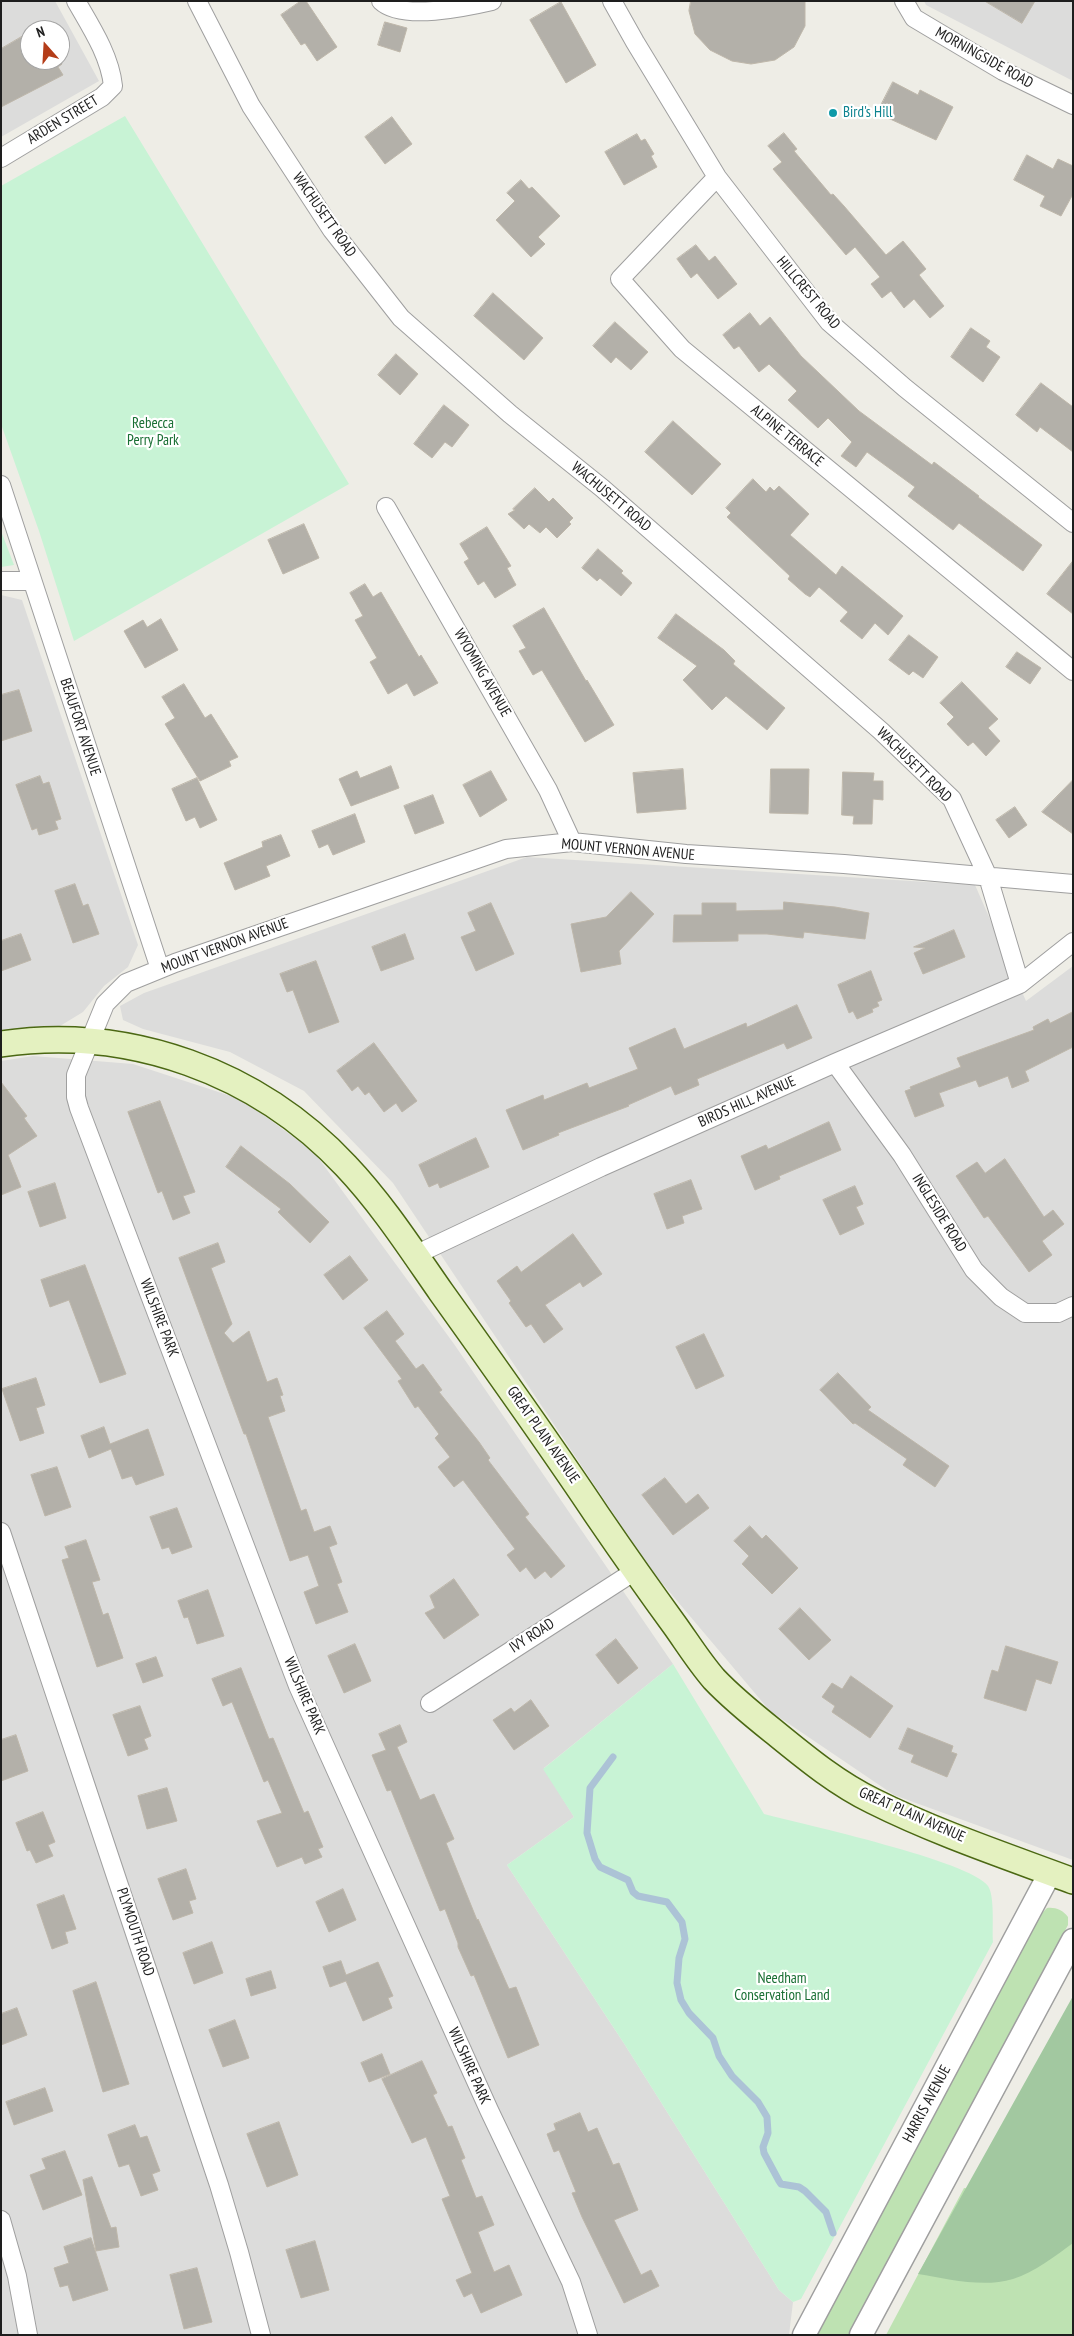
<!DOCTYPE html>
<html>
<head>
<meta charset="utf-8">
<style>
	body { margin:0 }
	#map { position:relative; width:1074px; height:2336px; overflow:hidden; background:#eeede6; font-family:"PT Sans Narrow",sans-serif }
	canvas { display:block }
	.frame { position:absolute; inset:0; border:2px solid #1e1e1e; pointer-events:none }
	.north { position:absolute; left:20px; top:20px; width:50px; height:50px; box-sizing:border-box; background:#fff; border:1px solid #a5a5a5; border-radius:50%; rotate:341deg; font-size:14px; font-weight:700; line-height:20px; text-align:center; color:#1e1e1e }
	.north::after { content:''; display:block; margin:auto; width:18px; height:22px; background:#b43d19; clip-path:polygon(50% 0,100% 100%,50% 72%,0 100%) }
</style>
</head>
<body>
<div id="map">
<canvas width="1074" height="2336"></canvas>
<div class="frame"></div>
<div class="north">N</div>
</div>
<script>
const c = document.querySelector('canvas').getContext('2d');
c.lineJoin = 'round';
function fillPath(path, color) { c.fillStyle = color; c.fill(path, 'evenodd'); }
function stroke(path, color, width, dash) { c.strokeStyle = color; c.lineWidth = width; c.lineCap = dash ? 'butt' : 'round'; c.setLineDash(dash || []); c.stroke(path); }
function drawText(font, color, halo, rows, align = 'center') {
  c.font = font + ' "PT Sans Narrow",sans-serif'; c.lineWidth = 4.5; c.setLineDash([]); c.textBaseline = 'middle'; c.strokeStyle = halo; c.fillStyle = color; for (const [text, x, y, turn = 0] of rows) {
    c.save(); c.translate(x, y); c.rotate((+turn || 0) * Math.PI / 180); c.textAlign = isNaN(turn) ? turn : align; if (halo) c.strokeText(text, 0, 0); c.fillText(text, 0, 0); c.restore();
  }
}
const residential = new Path2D(`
	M1 1H55L99 81 1 137ZM30 30H60V60H30Z
	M924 1H1073V81L926 5Z
	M1 595 22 600 138 945 128 967 104 986 83 1012 60 1026 1 1034Z
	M527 857 975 885 1026 1001 1073 966V1860L894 1795 770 1711 651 1570 393 1183 304 1091 230 1052 143 1029 123 1020 120 1006 144 993Z
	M33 1056 133 1064 243 1100 314 1152 454 1344 673 1664 544 1768 574 1817 507 1865 625 2045 779 2290 793 2302 789 2335H1V1061Z`);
const grass = new Path2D(`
	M1047 1908C1055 1907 1063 1910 1068 1917V1925L850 2335H816L1042 1913Z
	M964 2188 1073 2202V2335H886Z`);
const forest = new Path2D(`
	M1073 1996V2243C1055 2256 1035 2272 1013 2279 983 2288 948 2279 918 2274Z`);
const park = new Path2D(`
	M125 116 349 484 74 641 39 531 1 424V186Z
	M1 531 14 565 1 567Z
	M673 1664 764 1814C802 1824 971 1861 988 1886 995 1896 992 1929 993 1942L801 2299 793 2302 779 2290 625 2045 507 1865 574 1817 543 1769Z`);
const stream = new Path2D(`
	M613 1757 590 1788 587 1833 595 1859 600 1867 628 1880 633 1892 638 1896 667 1902 682 1922 685 1939 679 1958 677 1983 681 2000 689 2013 713 2038 719 2056 732 2076 758 2102 767 2117 768 2133 763 2147 764 2153 779 2181 781 2184 799 2187 805 2191 826 2212 833 2233`);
const building = new Path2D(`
	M301 1H306L337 47 317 61 305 43 301 45 281 15Z
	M691 1H805V26L794 47 775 60 751 64 732 61 710 50 695 34 689 11Z
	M985 1H1035L1022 23Z
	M561 2 596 65 566 83 530 20Z
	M385 22 407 28 400 52 378 45Z
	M30 32V60H60L62 64 58 67 63 75 1 107V49Z
	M893 82 918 95 920 90 953 107 936 140 877 113Z
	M392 117 412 144 385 164 365 137Z
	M784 133 797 149 794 151 831 195 833 194 844 206 886 255 903 241 926 269 919 275 944 306 930 318 914 299 904 308 891 291 882 298 871 284 880 277 855 247 846 255 773 169 782 162 768 146Z
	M637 134 641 141 645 139 654 154 651 156 657 167 624 185 605 152Z
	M1027 155 1053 169 1058 159 1073 166V194L1061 216 1040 206 1045 196 1014 180Z
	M521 180 529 189 532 187 560 216 538 237 545 244 531 257 496 220 515 201 507 193Z
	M696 245 709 261 715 256 737 284 718 299 697 273 691 278 677 259Z
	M493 293 543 338 524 360 474 316Z
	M750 313 760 326 770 317 801 356 859 411 932 465 934 462 979 496 978 497 1042 545 1023 571 959 523 953 530 908 496 915 487 867 452 856 467 841 456 852 442 828 418 818 428 788 400 797 391 769 364 759 372 739 346 734 349 723 335Z
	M615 322 648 352 631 370 616 357 611 363 593 346Z
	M971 328 990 341 986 347 1000 357 983 382 951 357Z
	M396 354 418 374 400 395 378 375Z
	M1041 383 1073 407V452L1040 427 1037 432 1016 415Z
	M444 405 469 425 452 447 445 442 432 458 414 444Z
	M673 421 721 464 692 495 645 452Z
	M753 479 766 492 770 487 774 491 779 486 809 514 790 535 836 575 842 566 903 616 888 635 875 623 862 639 840 621 848 612 819 587 810 597 805 594 788 579 790 576 727 517 731 513 726 508Z
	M535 488 549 502 553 498 573 518 569 522 571 524 557 538 546 527 540 533 529 524 524 529 508 514 515 510 513 509Z
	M304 524 319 558 283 574 268 540Z
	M487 527 511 566 507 568 516 585 495 598 484 581 478 585 464 562 469 559 460 544Z
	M598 549 623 571 621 573 632 583 621 596 600 578 597 581 582 568Z
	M1073 561V614L1047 594Z
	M365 584 373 597 381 592 419 657 421 655 438 683 414 696 407 683 388 694 370 662 377 658 355 620 363 616 350 593Z
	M544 608 586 681 587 680 614 725 585 742 542 670 533 675 519 651 526 648 513 626Z
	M676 614 724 650 735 661 733 664 785 708 767 730 726 696 712 710 683 680 697 666 658 638Z
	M161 619 178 650 145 668 124 631 143 620 147 627Z
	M909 635 938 657 923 678 913 671 909 675 889 660Z
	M1017 652 1041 668 1030 684 1006 667Z
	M962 682 998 719 988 728 1000 741 986 756 973 742 968 746 947 724 954 717 940 703Z
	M184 684 205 718 211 714 238 757 229 761 231 766 200 781 165 724 175 718 162 697Z
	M19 690 32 731 1 741V695Z
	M391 766 399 788 351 806 339 779 357 771 360 778Z
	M683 769 686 809 637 813 633 773Z
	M771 769H809L808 814 770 813Z
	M491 771 507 800 480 817 463 785Z
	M843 772 874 773 873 781H883V800L873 799 872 824H853L854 816 842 815Z
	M40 776 43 784 49 782 61 819 55 821 58 829 39 835 37 828 32 830 16 785Z
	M197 778 217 820 200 828 195 817 186 821 172 789Z
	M1073 780V834L1042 812Z
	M433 795 444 823 415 834 404 806Z
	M1015 807 1027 825 1009 838 996 820Z
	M355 814 365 842 333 855 328 844 319 848 312 831Z
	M281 835 290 856 266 866 270 876 235 890 224 863 263 847 262 842Z
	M75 884 83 906 88 904 99 934 73 943 55 891Z
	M631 892 654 914 619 951 621 964 581 972 571 924 606 917Z
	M784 902 835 907 869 913 865 939 804 932 803 938 767 934H738V941L673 942 674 915H702V903H736V911L783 910Z
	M491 903 514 954 476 971 461 937 476 931 468 913Z
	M954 930 965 957 923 974 914 953 925 948 914 947Z
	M21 934 31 960 1 971V941Z
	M405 934 414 959 381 971 372 947Z
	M316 961 339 1022 309 1033 293 990 287 992 280 974Z
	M871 971 882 1000 877 1002 879 1006 872 1009 873 1012 857 1019 853 1011 849 1013 838 985Z
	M797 1005 812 1038 787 1049 784 1043 697 1079 699 1085 675 1095 671 1086 628 1105 629 1106 558 1133 559 1135 523 1150 506 1110 543 1095 544 1100 587 1083 589 1088 638 1069 629 1048 675 1028 684 1049 746 1023 747 1027Z
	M1073 1012V1047L1025 1071 1029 1081 1012 1088 1008 1076 979 1087 976 1080 939 1093 944 1106 915 1117 905 1091 911 1089 910 1087 961 1067 957 1058 1034 1030 1033 1027 1048 1019 1050 1023Z
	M374 1043 417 1101 402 1112 396 1103 384 1112 369 1092 365 1095 358 1086 352 1091 337 1071Z
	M1 1082 27 1116 24 1118 37 1136 8 1155 21 1187 1 1195Z
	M160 1101 195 1192 183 1196 190 1213 173 1220 162 1191 158 1193 128 1112Z
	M829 1122 841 1150 779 1176 780 1179 755 1190 741 1156 766 1145 768 1149Z
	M476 1138 489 1167 440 1188 438 1183 429 1187 419 1165Z
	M241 1146 290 1184 329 1222 310 1243 278 1212 281 1209 226 1167Z
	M1005 1159 1044 1217 1053 1210 1064 1224 1042 1241 1052 1255 1029 1272 988 1216 984 1218 956 1176 977 1162 985 1173Z
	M691 1180 702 1209 682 1216 684 1223 667 1229 654 1194Z
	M55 1183 66 1218 40 1227 28 1192Z
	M855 1186 863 1204 856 1207 864 1224 840 1235 823 1200Z
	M573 1234 602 1274 583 1287 580 1282 545 1305 563 1329 544 1343 531 1324 526 1327 509 1303 511 1301 497 1281 517 1266 521 1272Z
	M218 1243 225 1262 211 1268 232 1324 224 1333 233 1343 249 1331 267 1382 277 1378 283 1395 280 1396 285 1411 268 1417 301 1511 306 1509 314 1532 330 1526 337 1544 329 1547 342 1582 337 1584 348 1612 316 1624 304 1592 319 1586 308 1555 290 1561 246 1434H244L179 1258Z
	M350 1256 368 1280 343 1300 324 1275Z
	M85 1265 126 1374 100 1383 69 1300 50 1307 41 1280Z
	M387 1311 404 1334 395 1341 416 1369 423 1364 442 1390 439 1392 479 1442 490 1458 488 1460 529 1514 525 1517 565 1566 551 1578 545 1571 535 1579 526 1567 520 1572 507 1555 515 1549 463 1480 454 1487 438 1467 450 1457 435 1438 439 1434 418 1406 415 1408 398 1381 402 1379 364 1328Z
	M704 1334 724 1376 696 1389 676 1347Z
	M838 1373 871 1407 868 1410 949 1466 935 1487 903 1465 907 1459 855 1423 853 1424 820 1390Z
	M36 1378 45 1405 36 1408 44 1433 20 1441 2 1389Z
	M104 1427 110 1444 148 1429 164 1475 136 1485 132 1476 122 1479 111 1449 89 1458 81 1436Z
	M57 1467 71 1507 45 1516 31 1475Z
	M665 1478 686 1504 698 1494 709 1508 673 1535 642 1495Z
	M177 1508 192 1547 172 1554 169 1547 162 1549 150 1517Z
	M750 1526 762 1539 766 1535 798 1568 772 1594 742 1564 749 1556 734 1541Z
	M86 1540 100 1580 92 1582 103 1615 108 1613 123 1658 97 1667 62 1560 69 1558 65 1547Z
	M454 1579 479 1615 444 1639 425 1613 435 1608 430 1596Z
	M208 1590 224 1636 197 1644 188 1617 184 1618 178 1601Z
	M800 1608 831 1640 809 1660 779 1629Z
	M616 1639 638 1668 618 1684 596 1655Z
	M355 1644 371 1681 344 1693 328 1656Z
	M1006 1646 1058 1662 1051 1684 1036 1679 1026 1711 984 1698 992 1670 998 1672Z
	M156 1657 163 1676 143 1683 136 1664Z
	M241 1668 269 1739 273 1738 304 1813 308 1811 323 1847 318 1849 322 1857 305 1864 302 1857 277 1867 257 1821 282 1813 268 1780 264 1782 232 1702 223 1706 212 1679Z
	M851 1676 893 1706 870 1738 832 1712 835 1706 822 1697 832 1683 842 1689Z
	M531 1700 549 1726 514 1750 493 1720 511 1708 514 1712Z
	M140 1706 151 1736 144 1739 148 1749 128 1756 113 1715Z
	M400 1725 407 1742 397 1747 420 1800 434 1794 454 1839 446 1843 477 1920 478 1919 509 1989 516 1987 539 2045 508 2058 474 1975 471 1976 458 1947V1943L445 1909 440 1911 391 1790 387 1791 372 1755 386 1750 379 1734Z
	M908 1728 953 1746 951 1752 957 1754 947 1777 911 1762 914 1755 899 1749Z
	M16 1735 28 1771 1 1781V1740Z
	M167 1788 177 1821 147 1829 138 1796Z
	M43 1812 55 1842 48 1845 53 1856 36 1863 30 1850 27 1851 16 1823Z
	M186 1869 196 1899 189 1901 193 1913 173 1920 158 1879Z
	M343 1889 356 1920 329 1932 316 1902Z
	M64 1895 76 1929 65 1932 68 1943 52 1949 37 1905Z
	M212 1942 223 1973 194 1984 183 1953Z
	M341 1961 346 1975 378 1962 393 1996 388 1998 392 2008 363 2021 346 1981 330 1987 323 1967Z
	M271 1971 276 1988 251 1996 246 1979Z
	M96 1982 129 2084 103 2092 73 1991Z
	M17 2008 27 2035 1 2045V2014Z
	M235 2020 249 2058 223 2067 209 2030Z
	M382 2054 390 2074 369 2082 361 2063Z
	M422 2061 437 2093 433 2095 448 2127 452 2126 465 2158 461 2160 476 2198 482 2196 494 2225 478 2232 494 2272 509 2265 522 2295 481 2313 472 2293 464 2297 456 2280 472 2273 442 2199 450 2196 426 2137 412 2143 382 2079Z
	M45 2088 53 2111 14 2125 6 2102Z
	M580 2113 588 2132 597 2128 613 2165 619 2163 638 2210 614 2220 641 2275 651 2270 659 2286 624 2303 582 2217 572 2193 576 2192 559 2150 554 2152 547 2134 556 2130 554 2124Z
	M279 2122 298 2175 267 2187 247 2134Z
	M135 2125 140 2138 147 2136 160 2171 152 2174 158 2190 141 2196 129 2164 119 2167 108 2135Z
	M65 2151 82 2195 43 2210 30 2175 46 2169 42 2159Z
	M92 2177 111 2228 116 2227 119 2247 96 2251 83 2180Z
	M91 2238 108 2290 73 2301 68 2285 60 2287 54 2268 69 2263 64 2247Z
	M315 2241 329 2290 301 2298 286 2250Z
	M197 2268 212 2322 184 2329 170 2275Z`);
const minor = new Path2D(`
	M197 1 251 106 332 230 401 318 510 414 602 488 881 731 952 799 988 877 1020 984
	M381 1C402 21 466 7 492 1
	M612 1 635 42 717 177 829 322 905 388 1073 523
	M904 1 914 18 1003 71 1073 105
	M1 158 102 97 113 86C110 56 91 27 76 1
	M717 177 620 279 682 349 1073 671
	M1 485 160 969
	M386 507 548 790 572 842
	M1 581H32
	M835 1063 902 1155 974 1270 1001 1297 1025 1313H1058L1073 1306
	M415 1255 601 1167 835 1063 1020 984 1073 942
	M1 1532 219 2185 239 2252 261 2335
	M430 1703 635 1571
	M1 2220 17 2276 28 2335
	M588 2335 571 2282 489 2110 298 1686 79 1108 76 1097V1075L105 1004 126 983 175 963 506 849 572 842 686 854 844 864 1073 884`);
const tertiary = new Path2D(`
	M804 2335 1050 1873
	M861 2335 1073 1940`);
const secondary = new Path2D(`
	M1 1044C129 1025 258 1072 346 1166 382 1204 411 1249 441 1292 494 1366 547 1440 597 1515 623 1553 649 1590 676 1627 688 1644 700 1663 714 1679 732 1698 753 1715 773 1731 805 1757 836 1783 873 1801 937 1833 1006 1856 1073 1881`);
const markers = [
	[833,113,5,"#0f9aa8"]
];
const streetNames = [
	["MORNINGSIDE ROAD",984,58,29],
	["ARDEN STREET",63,120,-31],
	["WACHUSETT ROAD",324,215,55],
	["HILLCREST ROAD",808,293,50],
	["ALPINE TERRACE",787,436,39],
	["WACHUSETT ROAD",611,497,40],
	["WYOMING AVENUE",482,673,60],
	["BEAUFORT AVENUE",80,727,72],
	["WACHUSETT ROAD",914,765,45],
	["MOUNT VERNON AVENUE",628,850,5],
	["MOUNT VERNON AVENUE",225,946,-20],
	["BIRDS HILL AVENUE",747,1102,-24],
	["INGLESIDE ROAD",939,1213,58],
	["WILSHIRE PARK",159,1318,69],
	["GREAT PLAIN AVENUE",543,1435,55],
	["IVY ROAD",532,1636,-33],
	["WILSHIRE PARK",304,1696,67],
	["GREAT PLAIN AVENUE",912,1815,24],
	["PLYMOUTH ROAD",135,1932,72],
	["WILSHIRE PARK",469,2066,66],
	["HARRIS AVENUE",927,2104,-62]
];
const cultureNames = [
	["Bird's Hill",843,113]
];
const parkNames = [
	["Rebecca",153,424],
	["Perry Park",153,441],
	["Needham",782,1979],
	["Conservation Land",782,1996]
];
fillPath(residential, '#dcdcdb');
fillPath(grass, '#bee2b2');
fillPath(forest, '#a2c8a0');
fillPath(park, '#c8f3d5');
stroke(stream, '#acc3d6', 7);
fillPath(building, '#b3b0a9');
stroke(building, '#beb7aa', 1);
stroke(minor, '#9f9f9f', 20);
stroke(tertiary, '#9f9f9f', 25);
stroke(secondary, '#4b6813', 28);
stroke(minor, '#fff', 18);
stroke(tertiary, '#fff', 22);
stroke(secondary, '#e4f1c0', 25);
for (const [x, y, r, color] of markers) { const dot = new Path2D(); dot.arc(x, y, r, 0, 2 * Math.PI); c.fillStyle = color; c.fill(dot); stroke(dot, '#fff', 2); }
drawText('15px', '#1e1e1e', '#fff', streetNames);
drawText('15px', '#0d838f', '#fff', cultureNames, 'left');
drawText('15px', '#196f34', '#fff', parkNames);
</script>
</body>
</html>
